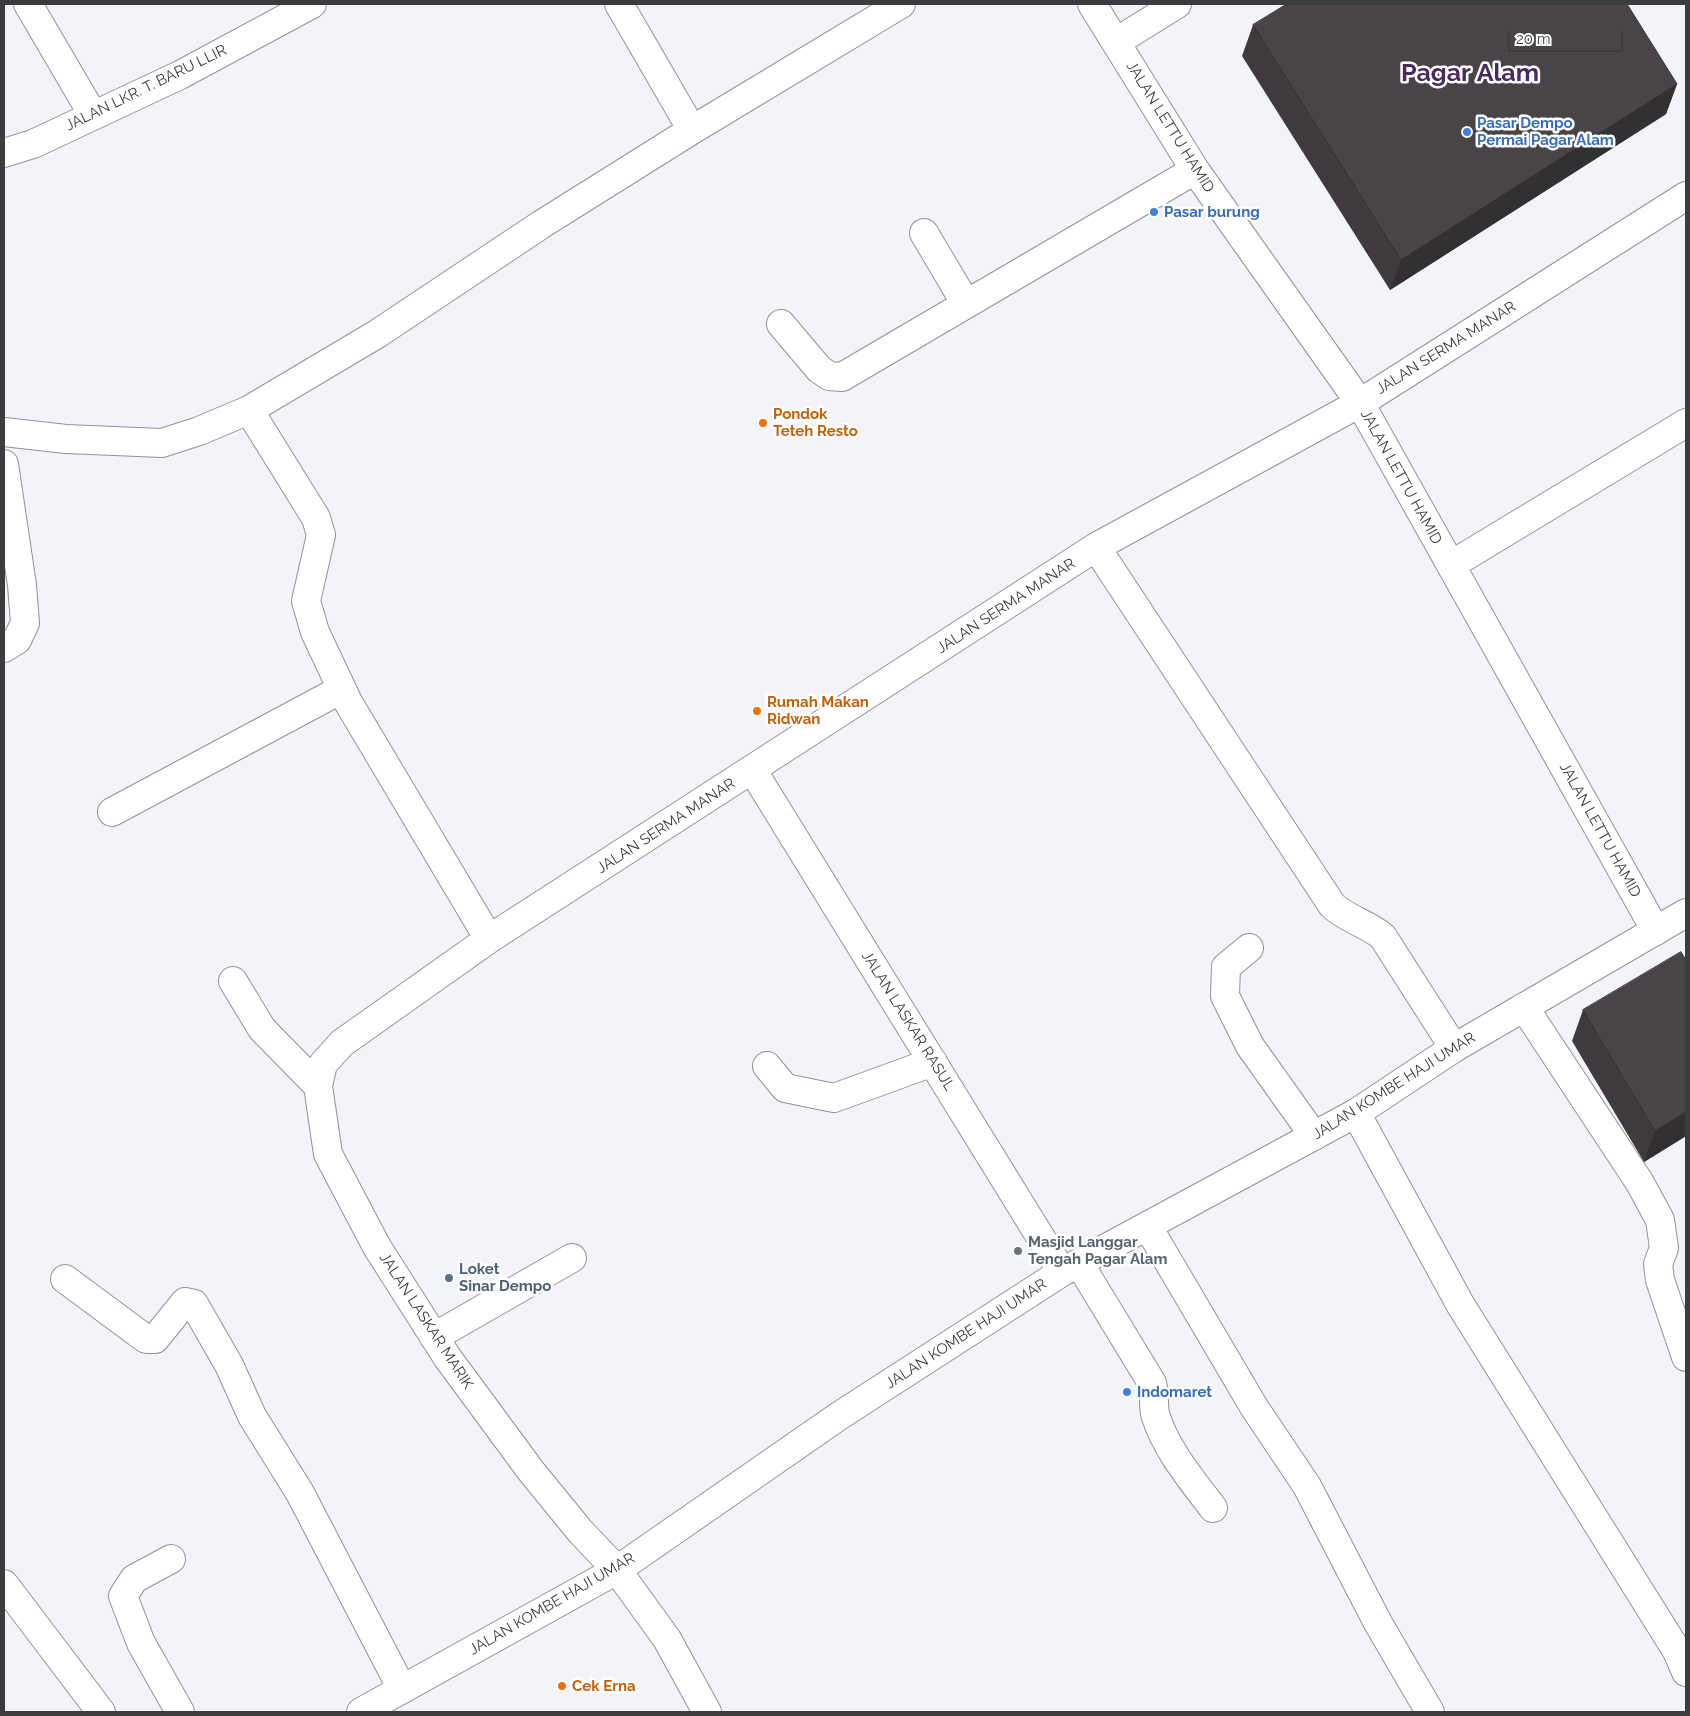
<!DOCTYPE html>
<html>
<head>
<meta charset="utf-8">
<style>
	body { margin:0 }
	#map { position:relative; width:1690px; height:1716px; overflow:hidden; background:#f3f4f9; font-family:Raleway,sans-serif }
	canvas { display:block }
	.frame { position:absolute; inset:0; border:5px solid #3c3c3e; pointer-events:none }
	.scale { position:absolute; left:1508px; top:30px; width:115px; height:22px; box-sizing:border-box; border:2px solid #3c3c3e; border-top:0; padding-left:6px; font-size:15px; line-height:18px; white-space:nowrap; color:#3c3c3e; -webkit-text-stroke:4px #fff; paint-order:stroke }
</style>
</head>
<body>
<div id="map">
<canvas width="1690" height="1716"></canvas>
<div class="frame"></div>
<div class="scale">20 m</div>
</div>
<script>
const c = document.querySelector('canvas').getContext('2d');
c.lineJoin = 'round';
function stroke(path, color, width, dash) { c.strokeStyle = color; c.lineWidth = width; c.lineCap = dash ? 'butt' : 'round'; c.setLineDash(dash || []); c.stroke(path); }
function fillPath(path, color) { c.fillStyle = color; c.fill(path, 'evenodd'); }
function drawText(font, color, halo, rows, align = 'center') {
  c.font = font + ' Raleway,sans-serif'; c.lineWidth = 5; c.setLineDash([]); c.textBaseline = 'middle'; c.strokeStyle = halo; c.fillStyle = color; for (const [text, x, y, turn = 0] of rows) {
    c.save(); c.translate(x, y); c.rotate((+turn || 0) * Math.PI / 180); c.textAlign = isNaN(turn) ? turn : align; if (halo) c.strokeText(text, 0, 0); c.fillText(text, 0, 0); c.restore();
  }
}
const minor = new Path2D(`
	M28 4 93 115
	M619 4 692 130
	M1092 4 1195 170 1360 403 1656 931
	M1116 42 1177 4
	M4 153 33 144 180 75 312 4
	M924 233 966 304
	M781 324 819 369 829 376 842 377 1195 170
	M249 410 316 518 321 535 306 601 315 632 348 702 489 939
	M4 432 66 439 162 443 199 431 249 410 377 334 542 224 692 130 901 4
	M4 464 22 585 25 623 17 640 4 648
	M1096 547 1332 905C1346 919 1369 924 1383 937L1454 1048
	M1451 565 1686 423
	M753 771 1062 1272
	M112 812 342 689
	M1249 948 1226 967 1225 996 1250 1046 1314 1136
	M233 981 262 1029 318 1086
	M1524 1007 1640 1183 1660 1220 1664 1248 1658 1264 1660 1280 1686 1357
	M767 1066 785 1088 834 1098 933 1062
	M1356 1113 1460 1304 1677 1651 1686 1672
	M1148 1227 1254 1407 1307 1486 1378 1623 1430 1712
	M1079 1263 1152 1383C1156 1397 1152 1406 1156 1417 1167 1451 1192 1480 1213 1508
	M65 1279 146 1339H155L185 1302 194 1304 229 1365 252 1416 300 1493 402 1689
	M434 1337 572 1258
	M171 1559 134 1579 123 1596 141 1643 180 1712
	M4 1584 101 1712
	M707 1712 667 1639 617 1570 580 1531 531 1471 447 1357 377 1247 328 1154 318 1086 323 1064 342 1043 489 939 1096 547 1360 403 1686 196`);
const major = new Path2D(`
	M361 1712 617 1570 839 1416 1062 1272 1356 1113 1454 1048 1686 913`);
const wall = new Path2D(`
	M1253 25 1677 84 1666 114 1390 290 1242 56Z
	M1686 960V1136L1644 1162 1572 1041 1583 1010Z`);
const shadedWall = new Path2D(`
	M1677 84 1666 114 1390 290 1401 260Z
	M1686 1112V1136L1644 1162 1655 1131Z`);
const building = new Path2D(`
	M1287 4H1627L1677 84 1401 260 1253 25Z
	M1681 952 1686 960V1112L1655 1131 1583 1010Z`);
const markers = [
	[1467,132,5,"#3f7fe0"],
	[1154,212,5,"#3f7fe0"],
	[763,423,5,"#e8710a"],
	[757,711,5,"#e8710a"],
	[1018,1251,5,"#6b7280"],
	[449,1278,5,"#5c6f8a"],
	[1127,1392,5,"#3f7fe0"],
	[562,1686,5,"#e8710a"]
];
const streetNames = [
	["JALAN LKR. T. BARU LLIR",146,88,-26],
	["JALAN LETTU HAMID",1170,127,58],
	["JALAN SERMA MANAR",1446,348,-32],
	["JALAN LETTU HAMID",1401,477,61],
	["JALAN SERMA MANAR",1006,606,-33],
	["JALAN SERMA MANAR",666,826,-33],
	["JALAN LETTU HAMID",1600,830,61],
	["JALAN LASKAR RASUL",908,1021,58],
	["JALAN KOMBE HAJI UMAR",1394,1086,-32],
	["JALAN LASKAR MARIK",426,1321,57],
	["JALAN KOMBE HAJI UMAR",966,1334,-33],
	["JALAN KOMBE HAJI UMAR",552,1604,-30]
];
const shopNames = [
	["Pasar Dempo",1477,123],
	["Permai Pagar Alam",1477,140],
	["Pasar burung",1164,212],
	["Indomaret",1137,1392]
];
const foodNames = [
	["Pondok",773,414],
	["Teteh Resto",773,431],
	["Rumah Makan",767,702],
	["Ridwan",767,719],
	["Cek Erna",572,1686]
];
const worshipNames = [
	["Masjid Langgar",1028,1242],
	["Tengah Pagar Alam",1028,1259]
];
const serviceNames = [
	["Loket",459,1269],
	["Sinar Dempo",459,1286]
];
const townNames = [
	["Pagar Alam",1470,73]
];
stroke(minor, '#919297', 30);
stroke(major, '#919297', 30);
stroke(minor, '#fff', 28);
stroke(major, '#fff', 28);
fillPath(wall, '#3f3a3d');
fillPath(shadedWall, '#333032');
fillPath(building, '#494447');
stroke(building, '#333032', 1);
for (const [x, y, r, color] of markers) { const dot = new Path2D(); dot.arc(x, y, r, 0, 2 * Math.PI); c.fillStyle = color; c.fill(dot); stroke(dot, '#fff', 2); }
drawText('15px', '#3c3c3e', '#fff', streetNames);
drawText('bold 15px', '#366cbe', '#fff', shopNames, 'left');
drawText('bold 15px', '#c56008', '#fff', foodNames, 'left');
drawText('bold 15px', '#5b616d', '#fff', worshipNames, 'left');
drawText('bold 15px', '#4e5e75', '#fff', serviceNames, 'left');
drawText('bold 25px', '#492962', '#fff', townNames);
</script>
</body>
</html>
